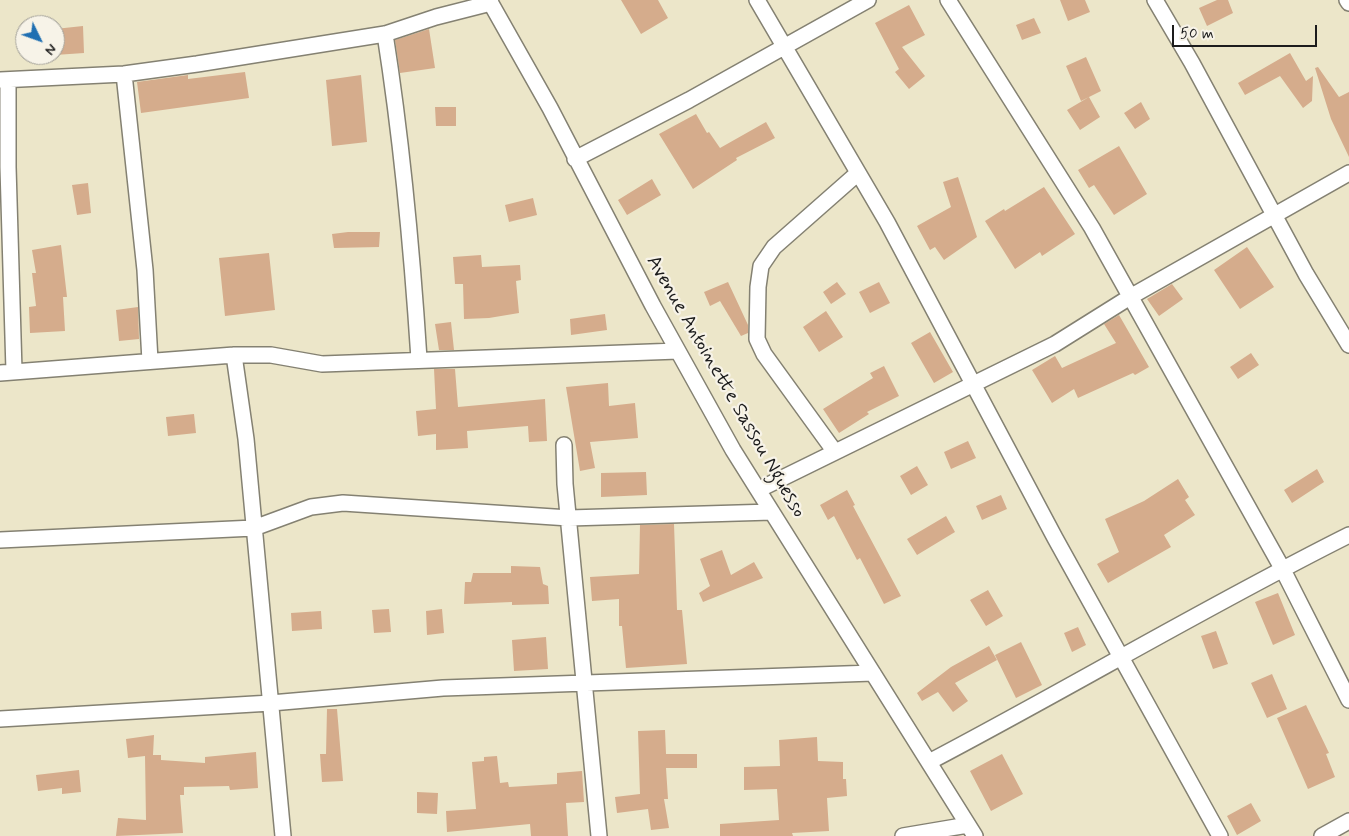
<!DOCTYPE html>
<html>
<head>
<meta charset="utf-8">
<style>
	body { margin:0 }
	#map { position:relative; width:1349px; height:836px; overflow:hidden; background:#ece6c9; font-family:Mynerve,sans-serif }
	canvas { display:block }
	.north { position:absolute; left:15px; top:15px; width:50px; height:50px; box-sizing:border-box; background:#f7f3e8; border:1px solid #9f9d96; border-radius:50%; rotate:132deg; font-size:14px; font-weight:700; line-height:20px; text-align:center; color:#1c1c1c }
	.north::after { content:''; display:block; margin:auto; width:18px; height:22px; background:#1f6fb2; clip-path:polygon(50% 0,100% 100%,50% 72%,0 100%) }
	.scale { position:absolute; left:1172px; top:25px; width:145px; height:22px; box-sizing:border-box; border:2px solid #1c1c1c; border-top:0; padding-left:6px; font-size:15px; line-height:18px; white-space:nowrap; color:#1c1c1c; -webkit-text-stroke:4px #f7f3e8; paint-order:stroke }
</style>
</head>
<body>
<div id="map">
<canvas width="1349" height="836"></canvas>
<div class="north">N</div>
<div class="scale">50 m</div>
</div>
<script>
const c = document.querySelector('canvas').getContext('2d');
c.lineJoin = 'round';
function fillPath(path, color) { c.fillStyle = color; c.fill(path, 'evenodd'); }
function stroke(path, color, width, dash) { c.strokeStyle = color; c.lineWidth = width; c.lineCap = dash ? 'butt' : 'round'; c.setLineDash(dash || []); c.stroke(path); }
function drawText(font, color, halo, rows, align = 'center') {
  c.font = font + ' Mynerve,sans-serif'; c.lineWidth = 4.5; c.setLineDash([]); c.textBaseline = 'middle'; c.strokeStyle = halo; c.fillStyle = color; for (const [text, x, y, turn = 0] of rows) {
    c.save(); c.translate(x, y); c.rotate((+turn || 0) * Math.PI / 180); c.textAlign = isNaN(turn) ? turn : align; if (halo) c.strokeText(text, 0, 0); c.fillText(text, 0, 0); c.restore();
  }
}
const building = new Path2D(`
	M621 0H658L668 18 641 34Z
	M1060 0H1085L1090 12 1068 21Z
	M1217 0H1228L1233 13 1207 26 1199 8Z
	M909 5 925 35 902 47 925 76 909 89 895 72 899 69 875 23Z
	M1034 18 1041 33 1022 40 1016 25Z
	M83 26 84 53 55 55V29Z
	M429 29 435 68 400 73 395 40Z
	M1290 53 1306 81 1313 76 1312 101 1303 108 1280 76 1245 95 1238 83Z
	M1086 57 1101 91 1081 101 1066 66Z
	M1318 67 1339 97 1349 92V157L1331 119 1315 68Z
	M245 72 249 98 141 113 137 82 188 75V79Z
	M361 75 367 142 332 146 326 80Z
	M1089 97 1100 117 1080 130 1067 110Z
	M1141 102 1150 119 1135 129 1124 113Z
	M435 107H456V126H436Z
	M696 114 707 133 709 132 720 148 766 122 775 138 736 158 737 160 693 189 659 134Z
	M1119 146 1147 194 1114 215 1094 185 1089 188 1078 170Z
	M958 177 977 237 944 260 935 247 930 250 917 226 951 207 943 182Z
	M652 179 661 195 627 215 618 200Z
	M88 183 91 213 77 215 72 185Z
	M1044 187 1075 234 1042 256 1040 252 1015 269 985 221 1004 209 1005 211Z
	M533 198 537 215 509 222 505 205Z
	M348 232H380L379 247 334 248 332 234Z
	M61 245 67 297H63L65 331 30 333 29 307 36 306 32 273H36L32 250Z
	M1247 247 1274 287 1240 309 1214 270Z
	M269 253 275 310 225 316 219 258Z
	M481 255 482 267 520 265 521 280 516 281 519 313 489 318 464 319 463 284H455L453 257Z
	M728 282 748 325V333L741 336 720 301 710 306 704 292Z
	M837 282 846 294 831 304 823 292Z
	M879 282 890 303 870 313 859 292Z
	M1172 284 1183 299 1159 316 1147 299Z
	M138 307 139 339 119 341 116 310Z
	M826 311 843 337 819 352 803 327Z
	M605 314 607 330 571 335 570 319Z
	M1119 315 1149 367 1135 375 1133 373 1078 398 1074 389 1052 403 1032 370 1055 356 1062 368 1116 343 1104 324Z
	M451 322 454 350H439L435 324Z
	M930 332 953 372 934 383 911 343Z
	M1251 353 1259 365 1238 379 1230 367Z
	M884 366 899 396 867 412 869 414 839 433 823 409 873 378 870 373Z
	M434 369H455L458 407 545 399 547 441 529 442 528 426 467 431 468 448 436 450V434L418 436 416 411 436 409Z
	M608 383 609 406 635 403 638 438 590 442 595 468 580 471 566 387Z
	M194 414 196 433 168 436 166 417Z
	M968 441 976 458 951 469 944 452Z
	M917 466 928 485 911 495 900 476Z
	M1317 469 1324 482 1292 503 1284 490Z
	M646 472 647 495 601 497V473Z
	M1178 479 1189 497 1185 500 1195 515 1164 535 1171 547 1108 583 1097 564 1119 552 1105 519 1144 501Z
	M847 490 855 505 853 506 901 596 884 604 860 558 857 560 834 516 828 520 820 505Z
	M1001 495 1007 509 982 520 976 506Z
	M946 516 955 532 917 555 907 539Z
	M674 524 677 610H682L687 664 626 668 622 626H619V599L592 601 590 577 639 574 640 525Z
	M722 550 731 575 754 562 763 578 703 602 699 593 710 586 700 559Z
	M511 566 540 567 543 584 548 586 549 604 512 605V602L464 604 465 582H471L473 573H511Z
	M988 590 1003 616 986 626 970 600Z
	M1278 593 1295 635 1273 645 1255 602Z
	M389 609 391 632 374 633 372 610Z
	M442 609 444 633 427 635 426 611Z
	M321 611 322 629 292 631 291 613Z
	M1078 627 1086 645 1072 652 1064 633Z
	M1216 631 1228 664 1213 669 1201 636Z
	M546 637 548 669 514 671 512 640Z
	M1021 642 1042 685 1016 698 995 655Z
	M989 646 997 660 955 683 968 701 953 712 938 692 922 701 917 693 951 667Z
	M1272 674 1287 709 1267 718 1251 683Z
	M1306 705 1329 753 1326 754 1335 777 1308 789 1277 718Z
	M327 709H337L343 781 322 782 320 754H326Z
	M665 730 666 754H697V768H666L668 799H664L669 828 651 830 648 809 617 813 615 797 640 794 638 731Z
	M154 735 153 755H161V760L205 763V757L256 752 258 788 230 790 229 786 184 787V795H180L183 833 116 836 118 818 146 820 145 756 128 758 126 739Z
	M817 737 818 761 843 762V779H846L847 796 827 798 829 831 792 833 793 836H720V824L779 820 777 789 744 790V767L780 766 779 740Z
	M1002 754 1023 794 991 811 970 771Z
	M497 756 500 783 508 782 509 787 557 784V773L582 771 584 802 566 803 568 836H531L530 824 447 832 446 811 476 809 472 762 484 761V757Z
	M79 770 81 792 62 794V788L38 791 36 775Z
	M417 792 438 793 437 814 417 813Z
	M1251 803 1261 821 1237 835 1227 816Z`);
const minor = new Path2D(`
	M489 0 550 108 653 306 733 450 975 836
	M757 0 887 222 1055 538 1220 836
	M948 0 1092 228 1282 568 1349 700
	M1155 0 1192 63 1306 274 1349 345
	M1347 0 1349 3
	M385 34C402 142 412 250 419 359
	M124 74 145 270 150 361
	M0 80 124 74 197 64 385 34 436 17 491 3
	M8 80V167L14 371
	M575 159 689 100 868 0
	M234 355 246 439 283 836
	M0 373 234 355H271L322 364 678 351
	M564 445 565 484 599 836
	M835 452 764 354 757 339 758 287 761 266 774 247 858 173
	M758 490 1055 344 1130 297 1349 173
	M0 540 254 528 311 507 343 503 569 518 772 512
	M0 719 271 703 443 688 873 673
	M929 762C1070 688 1207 606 1349 535
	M903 836 968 825
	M1322 836 1349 821`);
const streetNames = [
	["Avenue Antoinette Sassou Nguesso",725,387,60]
];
fillPath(building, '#d5ac8c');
stroke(minor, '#848172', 18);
stroke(minor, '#fff', 15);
drawText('20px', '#1c1c1c', '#f7f3e8', streetNames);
</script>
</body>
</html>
